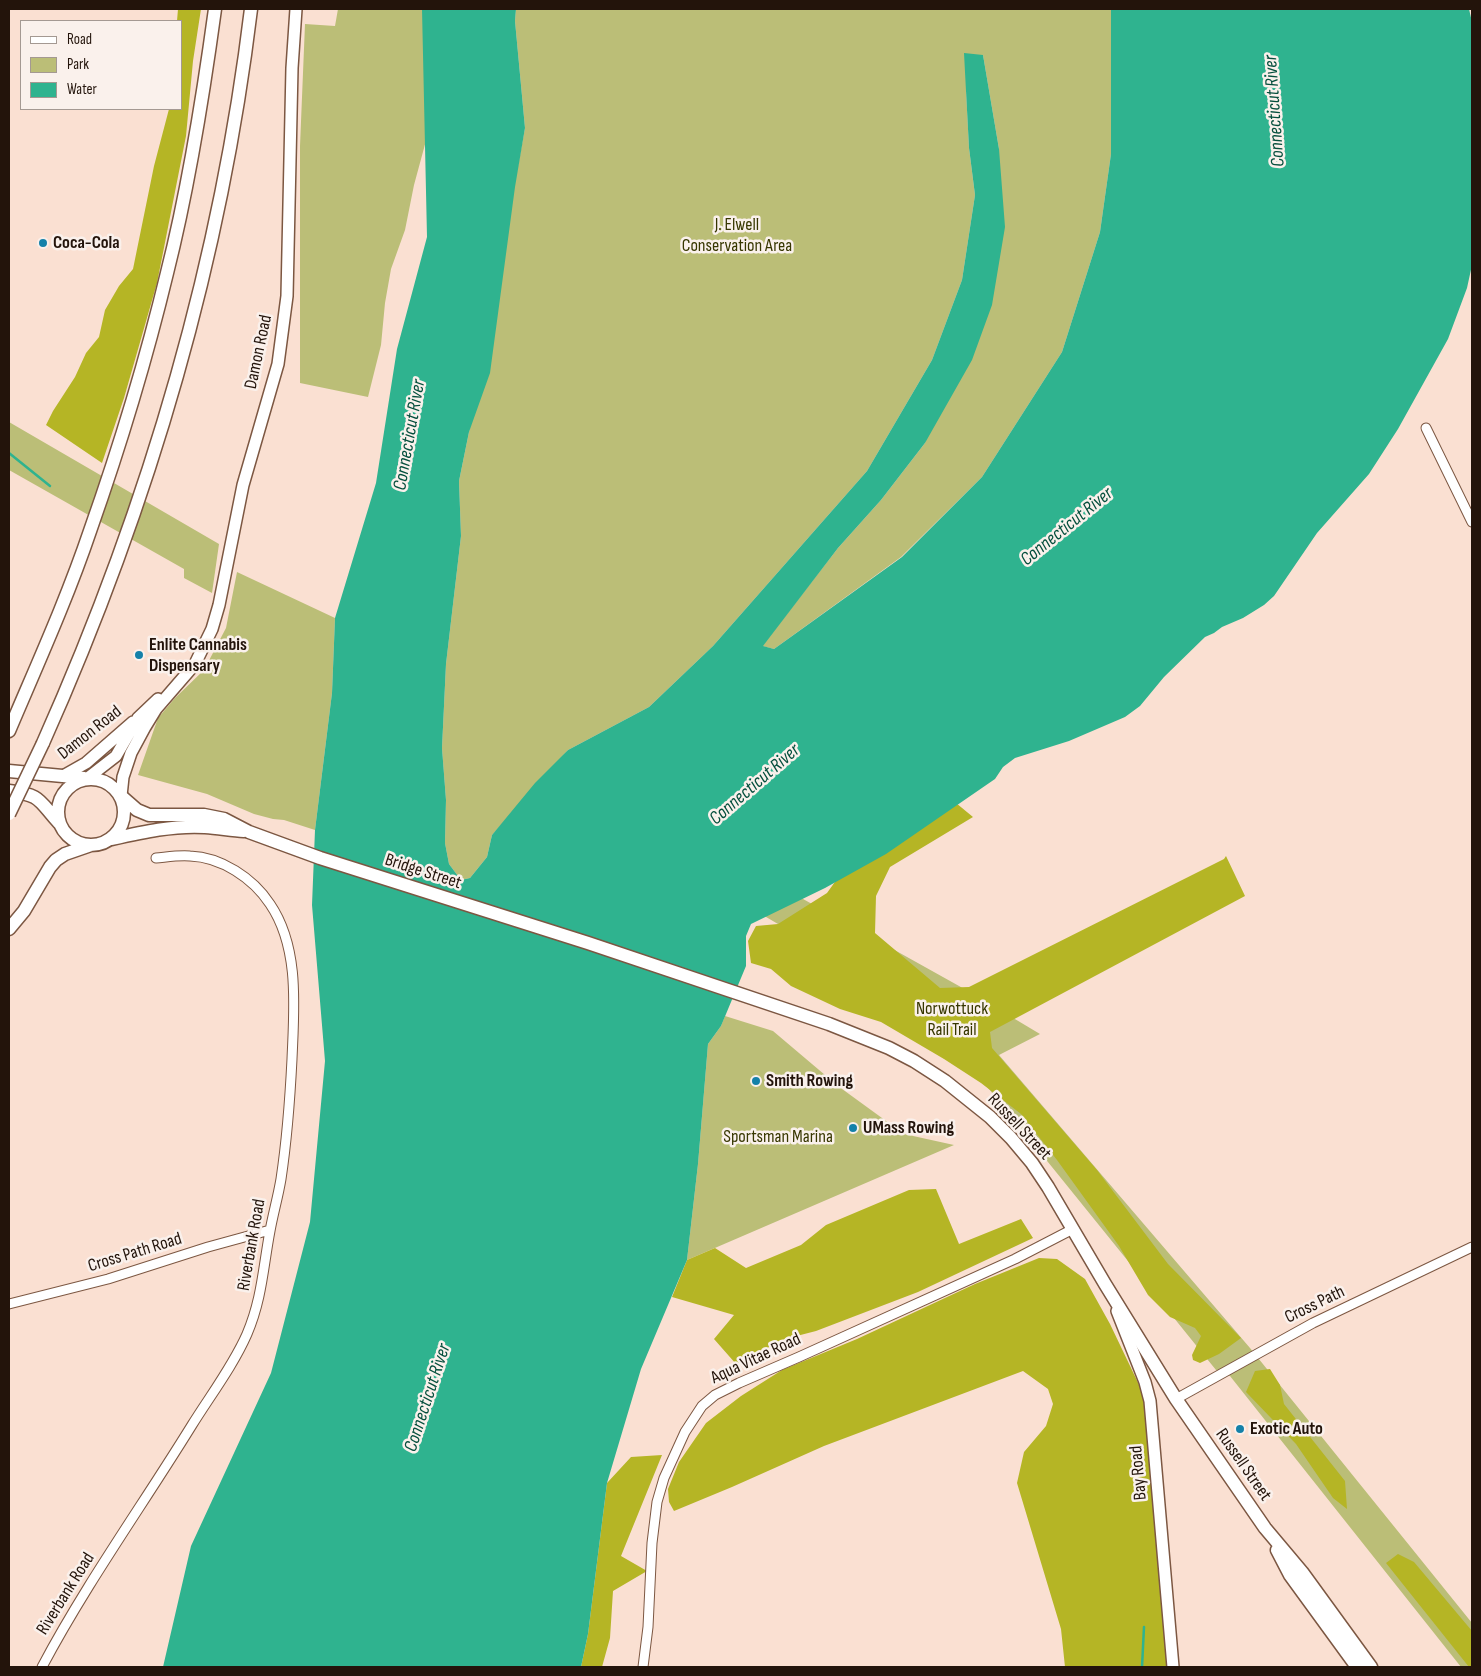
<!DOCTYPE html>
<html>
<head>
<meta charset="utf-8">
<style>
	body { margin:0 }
	#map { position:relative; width:1481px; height:1676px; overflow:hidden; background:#fae0d2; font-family:"Sofia Sans Condensed",sans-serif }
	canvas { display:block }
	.frame { position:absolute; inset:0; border:10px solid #23140b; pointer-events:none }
	.legend { position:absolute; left:20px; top:20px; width:162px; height:90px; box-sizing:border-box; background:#faf1ec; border:1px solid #a49992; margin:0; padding:6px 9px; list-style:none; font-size:15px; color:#23140b }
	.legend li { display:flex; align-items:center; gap:10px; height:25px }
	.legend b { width:25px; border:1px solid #a49992 }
</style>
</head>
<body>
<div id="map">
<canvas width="1481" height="1676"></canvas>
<div class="frame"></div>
<ul class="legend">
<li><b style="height:6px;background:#fff"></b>Road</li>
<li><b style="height:14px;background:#bbbe77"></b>Park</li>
<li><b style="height:14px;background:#2fb38f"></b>Water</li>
</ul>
</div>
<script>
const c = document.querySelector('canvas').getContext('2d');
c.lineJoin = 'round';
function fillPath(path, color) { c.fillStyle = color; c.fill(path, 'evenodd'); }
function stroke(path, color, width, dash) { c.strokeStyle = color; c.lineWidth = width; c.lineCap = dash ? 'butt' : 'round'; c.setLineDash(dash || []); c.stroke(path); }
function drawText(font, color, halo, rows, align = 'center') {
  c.font = font + ' "Sofia Sans Condensed",sans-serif'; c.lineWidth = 5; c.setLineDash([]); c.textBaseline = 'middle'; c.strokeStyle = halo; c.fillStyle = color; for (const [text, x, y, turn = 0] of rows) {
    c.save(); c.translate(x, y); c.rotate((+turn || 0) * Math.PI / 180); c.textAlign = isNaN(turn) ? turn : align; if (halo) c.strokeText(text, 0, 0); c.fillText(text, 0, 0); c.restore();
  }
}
const green = new Path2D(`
	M338 9H439L427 137 414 185 405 230 391 269 385 303 381 345 368 397 300 383V146L305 24 335 26Z
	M516 9H1111V154L1100 232 1062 352 982 477 901 557 774 649 762 646 838 548 881 500 925 443 999 149 983 55 966 90 969 148 975 195 962 280 932 360 867 471 713 646 649 707 568 750 492 835 487 857 470 878 461 880 449 864 445 843 446 800 442 748 446 664 461 536 459 481 469 432 525 128 515 21Z
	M9 422 219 544 212 593 184 578V569L9 470Z
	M237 572 335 618 332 693 315 830 284 820 273 819 254 814 207 794 138 775 158 718 175 698 204 670 226 628Z
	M674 827 968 991 1040 1034 999 1055 1250 1348 1472 1623V1667H1461L1230 1376 1216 1370 972 1068 778 924 654 851Z
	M725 1016 773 1031 838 1086 904 1134 954 1145 687 1260 698 1164 708 1044 721 1026Z`);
const forest = new Path2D(`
	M178 9H201L193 61 186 136 157 283 124 398 102 463 46 425 53 411 75 377 86 353 99 337 105 310 119 286 133 269 154 166 169 109H181V21H177Z
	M956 803 973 817 890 867 876 896 875 933 940 988 969 987 1224 859 1226 856 1245 896 990 1032 992 1048 1097 1170 1168 1264 1241 1338 1219 1354 1200 1363 1193 1360 1192 1355 1201 1336 1195 1328 1170 1317 1148 1295 1119 1246 1057 1160 1021 1114 981 1083 944 1059 881 1022 840 1009 791 986 771 969 751 963 748 941 756 926 778 924 827 893 842 872Z
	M936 1189 959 1244 1021 1219 1033 1238 918 1292 816 1331 785 1339 736 1364 714 1339 734 1315 672 1297 687 1260 715 1248 746 1268 801 1245 826 1225 909 1190Z
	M1039 1258 1057 1259 1085 1279 1110 1324 1142 1391 1148 1424 1167 1667H1065L1061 1629 1017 1483 1024 1452 1046 1426 1053 1404 1048 1389 1023 1371 824 1446 732 1487 674 1511 669 1502 668 1489 679 1462 706 1423 741 1396 782 1370 857 1339 975 1284Z
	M1270 1369 1280 1385 1284 1404 1345 1481 1347 1509 1333 1498 1296 1444 1246 1392 1255 1371Z
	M662 1455 621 1556 647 1571 613 1591 610 1638 602 1667H581L588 1634 607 1483 631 1457Z
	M1398 1554 1414 1562 1472 1631V1667H1469L1386 1563Z`);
const water = new Path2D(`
	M422 9H516L515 21 525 128 515 187 490 373 469 432 459 481 461 536 446 664 442 748 446 800 445 843 449 864 461 880 470 878 487 857 492 835 535 783 568 750 649 707 713 646 867 471 932 360 962 280 975 195 969 148 964 53 983 55 999 149 1005 227 992 305 972 360 925 443 881 500 838 548 763 646 774 649 902 557 982 477 1062 352 1100 232 1111 154V9H1469L1472 22V265L1467 288 1448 339 1398 429 1369 474 1317 533 1274 596 1264 605 1243 618 1222 627 1214 633 1205 637 1164 677 1140 706 1125 717 1069 741 1015 758 1003 767 995 779 886 854 825 888 751 924 746 936V966L721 1026 708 1044 698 1164 687 1260 641 1369 607 1483 588 1634 581 1667H163L191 1546 271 1373 310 1222 325 1061 312 905 315 830 332 693 335 618 376 483 397 349 427 237Z`);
const stream = new Path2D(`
	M9 453 50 486
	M1142 1667 1144 1627`);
const minor = new Path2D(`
	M1426 428 1472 522
	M9 1304 108 1279 208 1247 270 1230
	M1176 1399 1313 1323 1472 1247
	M42 1667C86 1584 142 1506 192 1425 210 1396 233 1366 247 1334 262 1299 263 1268 270 1231 273 1214 278 1197 281 1179 287 1139 290 1099 292 1059 294 1009 300 948 270 904 253 878 221 857 190 856 179 855 167 857 156 858
	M643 1667 648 1627 652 1543 657 1502 664 1478 685 1432 702 1406 715 1395 739 1383 799 1357 1015 1259 1073 1229`);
const major = new Path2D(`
	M63 776 86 763 133 722
	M89 777 116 756 138 718 158 699
	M121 796 123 777 131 753 145 727 156 709 195 664 212 629 219 605 243 485 278 364 287 296 292 68 296 9
	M1117 1311 1145 1382 1150 1401 1173 1667`);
const highway = new Path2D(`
	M9 731C37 665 67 599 90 531 120 446 146 360 167 273 189 186 203 97 215 9
	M43 743C148 508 220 265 251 9
	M9 771 84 778
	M58 812a33 33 0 1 1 66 0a33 33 0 1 1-66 0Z
	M9 791C42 795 38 800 59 823
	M121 796 137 810 149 815H204L224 819 249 832 320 858 588 943 829 1024 889 1048 914 1061 945 1081 990 1117 1011 1138 1032 1163 1048 1187 1105 1284 1176 1399 1265 1528 1302 1572 1371 1667
	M112 839C143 832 174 825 205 827 218 828 231 830 244 831
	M9 929 24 911 50 867 56 860 65 854 91 845
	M1277 1550 1290 1575 1357 1667`);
const highwayBridge = new Path2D(`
	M9 814 43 743`);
const markers = [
	[43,243,5,"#1481a9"],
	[139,655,5,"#1481a9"],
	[756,1081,5,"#1481a9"],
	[853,1128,5,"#1481a9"],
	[1240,1429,5,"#1481a9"]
];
const parkNames = [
	["J. Elwell",737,225],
	["Conservation Area",737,246],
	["Norwottuck",952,1009],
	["Rail Trail",952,1030],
	["Sportsman Marina",778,1137]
];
const poiNames = [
	["Coca-Cola",53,243],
	["Enlite Cannabis",149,645],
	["Dispensary",149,666],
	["Smith Rowing",766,1081],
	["UMass Rowing",863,1128],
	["Exotic Auto",1250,1429]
];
const streetNames = [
	["Damon Road",259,352,-78],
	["Damon Road",90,733,-38],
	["Bridge Street",423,872,18],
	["Russell Street",1019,1127,47],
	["Riverbank Road",252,1245,-80],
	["Cross Path Road",135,1253,-17],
	["Cross Path",1315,1305,-26],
	["Aqua Vitae Road",756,1359,-25],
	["Russell Street",1243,1465,55],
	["Bay Road",1139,1473,-95],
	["Riverbank Road",66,1594,-58]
];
const waterNames = [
	["Connecticut River",1275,111,-94],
	["Connecticut River",410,435,-80],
	["Connecticut River",1067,527,-39],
	["Connecticut River",755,785,-41],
	["Connecticut River",428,1398,-72]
];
fillPath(green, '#bbbe77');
fillPath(forest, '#b5b525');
fillPath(water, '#2fb38f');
stroke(stream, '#2fb38f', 2.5);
stroke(minor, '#7c5742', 11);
stroke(major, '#7c5742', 14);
stroke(highway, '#7c5742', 15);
stroke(minor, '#fff', 9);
stroke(major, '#fff', 11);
stroke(highway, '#fff', 12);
stroke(highwayBridge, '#7c5742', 15, []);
stroke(highwayBridge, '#fff', 12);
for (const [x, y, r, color] of markers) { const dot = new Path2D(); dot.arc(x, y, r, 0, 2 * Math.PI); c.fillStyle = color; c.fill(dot); stroke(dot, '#faf1ec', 2); }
drawText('18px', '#373700', '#faf1ec', parkNames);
drawText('bold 18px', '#23140b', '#faf1ec', poiNames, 'left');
drawText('18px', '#23140b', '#faf1ec', streetNames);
drawText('italic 19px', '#054f3d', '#faf1ec', waterNames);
</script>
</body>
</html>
